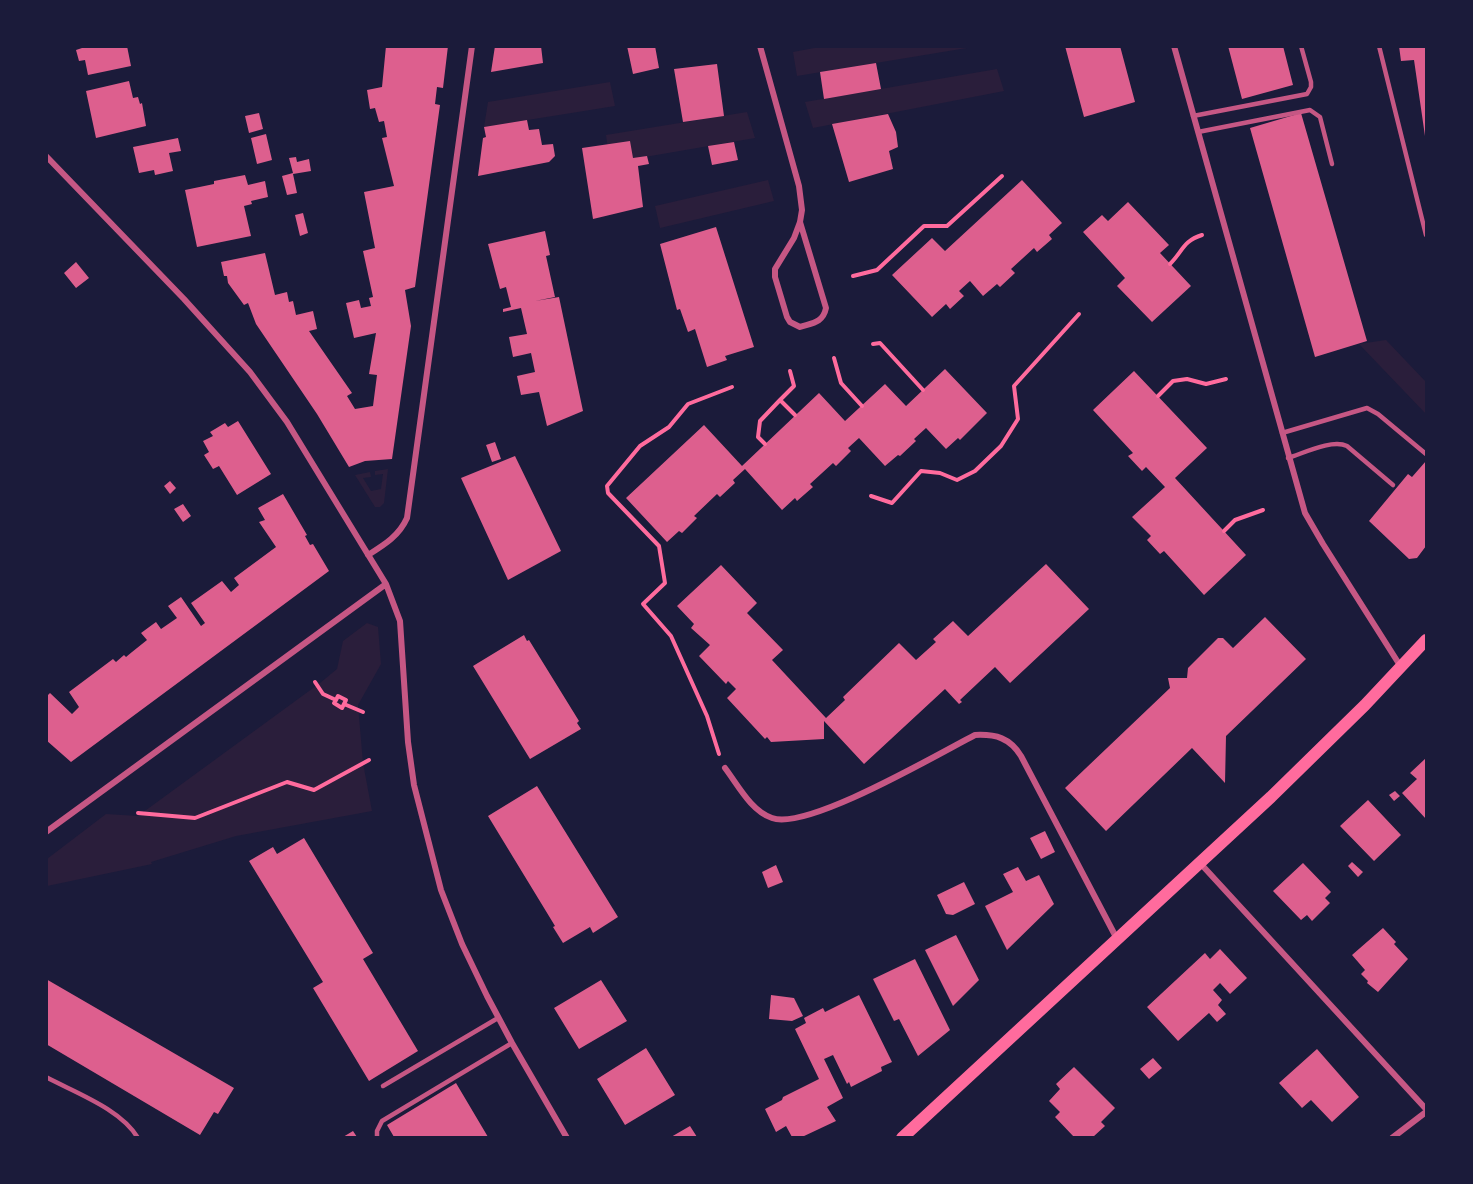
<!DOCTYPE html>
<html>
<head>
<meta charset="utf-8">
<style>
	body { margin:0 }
	#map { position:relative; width:1473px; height:1184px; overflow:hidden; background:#1b1b3a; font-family:Karla,sans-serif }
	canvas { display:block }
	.frame { position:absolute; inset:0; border:48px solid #1b1b3a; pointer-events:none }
</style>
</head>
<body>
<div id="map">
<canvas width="1473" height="1184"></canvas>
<div class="frame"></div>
</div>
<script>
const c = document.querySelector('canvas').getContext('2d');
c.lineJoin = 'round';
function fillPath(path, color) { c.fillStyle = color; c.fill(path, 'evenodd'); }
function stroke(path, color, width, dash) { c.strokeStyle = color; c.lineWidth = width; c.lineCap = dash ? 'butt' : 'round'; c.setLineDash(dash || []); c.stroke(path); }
const green = new Path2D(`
	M825 46 973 47 797 76 793 52Z
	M997 69 1004 91 813 128 805 102Z
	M610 82 615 106 484 127 488 102Z
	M747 112 755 138 610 163 606 135Z
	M768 180 774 201 660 228 655 206Z
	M1386 340 1426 382V414L1359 344Z
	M388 469 384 503 380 507H375L355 475 370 472 371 477 363 478 371 491 381 489 383 474 375 475V471Z
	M367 623 378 627 381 664 358 705 363 763 372 811 236 836 151 862 152 864 47 886V859L106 814 138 816 320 683 337 669 343 641Z`);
const building = new Path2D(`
	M82 46H127L131 66 88 75 85 60 79 61 76 50 82 48Z
	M386 46H448L443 88 437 87 435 104 440 105 415 287 405 290 411 326 392 459 365 461 349 467 317 414 256 324 248 303 244 305 228 283 227 276H224L221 262 265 253 275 295 287 292 289 302 293 301 296 315 313 311 317 329 309 331 352 393 347 396 355 409 373 406 377 375 369 374 376 333 354 338 346 303 359 300 361 308 371 306 369 298 373 297 363 251 375 248 364 192 394 186 382 138 387 137 384 121 379 122 375 108 370 109 367 90 382 87Z
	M495 46H541L543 63 491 72Z
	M627 46H655L659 68 633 74Z
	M1065 46H1120L1135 102 1084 117Z
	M1228 46H1283L1293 85 1242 99Z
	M1399 46H1426V143L1414 60 1401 61Z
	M876 63 881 89 824 99 820 72Z
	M717 64 724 116 683 122 674 69Z
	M129 81 133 98 138 97 140 104 142 103 146 126 96 138 86 91Z
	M259 113 263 129 249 133 245 116Z
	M1301 113 1367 341 1315 357 1250 128Z
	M888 114 896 132 898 147 889 151 893 169 849 182 832 124Z
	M527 120 529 130 539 129 542 145 553 144 555 156 549 162 478 176 483 138 486 137 484 127Z
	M266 134 272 160 257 164 251 138Z
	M178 138 181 151 169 153 173 171 155 175 154 170 139 173 133 147Z
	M630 141 633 158 647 156 649 164 638 166 643 207 593 219 582 148Z
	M734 142 738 160 712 165 708 146Z
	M296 157 297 162 309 159 311 171 293 174 297 193 287 195 282 176 293 173 289 158Z
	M245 175 248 185 265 181 268 197 251 201 252 204 244 206 251 236 197 247 185 190 214 184V181Z
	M1022 180 1062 223 1049 235 1052 239 1037 252 1034 248 1011 269 1015 273 1000 287 997 284 983 296 970 281 959 291 964 296 950 309 946 304 932 317 892 275 932 238 945 251Z
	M1128 202 1169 245 1160 253 1191 286 1152 322 1117 286 1125 278 1083 232 1102 215 1108 221Z
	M303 213 308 233 300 236 295 215Z
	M716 227 754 347 725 356 727 360 707 367 695 329 688 332 680 309 677 310 660 244Z
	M545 231 550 255 546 256 555 297 535 301 559 297 583 411 547 426 539 392 521 395 517 376 535 372 531 353 513 357 509 337 527 334 521 308 503 312V309L511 307 506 287 500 289 488 244Z
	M76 262 89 278 76 288 64 273Z
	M945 369 987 413 960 440 958 438 946 449 926 428 914 439 916 441 900 456 898 455 885 466 859 438 848 448 851 451 836 466 833 463 810 484 813 487 797 501 795 498 782 510 745 469 733 480 735 483 720 497 717 494 694 516 697 518 682 533 679 531 667 542 626 498 704 425 742 466 819 393 845 421 885 384 906 406Z
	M1134 371 1207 448 1175 478 1246 555 1204 595 1164 551 1160 554 1147 540 1151 536 1132 517 1165 487 1146 467 1142 471 1128 456 1133 453 1093 410Z
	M238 421 271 474 237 495 219 466 213 469 204 455 209 452 203 441 213 436 210 432 225 423 228 427Z
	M495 442 501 459 492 462 486 445Z
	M515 456 561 551 508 580 461 478Z
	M1426 461V546L1417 558 1409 559 1369 521 1408 474 1412 477Z
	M170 481 176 488 170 494 164 486Z
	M283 494 307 535 305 536 310 545 313 544 329 571 71 762 46 740V697L50 693 72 714 79 707 69 692 113 659 116 662 124 655 126 657 132 652 147 640 141 633 156 622 161 629 177 618 168 606 181 597 201 626 205 623 191 603 222 581 231 592 239 585 234 578 276 547 259 522 265 520 258 508Z
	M183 504 191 516 183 522 174 509Z
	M1046 564 1089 609 1010 683 995 667 960 700 962 702 959 704 945 689 864 764 824 721V739L771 742 767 737 765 739 727 698 736 689 728 681 726 684 699 656 710 645 691 628 694 624 677 606 721 565 757 603 747 613 783 650 772 660 826 718 845 700 843 697 899 643 916 660 936 642 933 639 953 621 968 636Z
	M1265 617 1306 659 1226 736 1225 783 1192 748 1106 831 1065 788 1170 688 1168 678H1187L1188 668 1218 638H1223L1233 648Z
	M524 635 527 641 529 640 579 721 577 723 581 729 530 759 473 666Z
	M1426 758V819L1402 793 1417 779 1410 773Z
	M537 786 618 917 593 933 590 927 563 943 553 927 555 926 488 816Z
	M1395 791 1400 796 1394 801 1389 795Z
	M1368 800 1401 835 1374 861 1340 826Z
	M1045 831 1055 852 1041 859 1030 838Z
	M304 838 373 953 363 959 418 1051 369 1081 313 988 323 982 249 861 273 847 277 854Z
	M1352 862 1363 872 1358 877 1348 866Z
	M1303 863 1331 892 1325 898 1330 903 1312 921 1307 915 1301 920 1273 891Z
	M776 865 783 882 768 888 762 872Z
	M1018 867 1026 881 1039 875 1054 904 1007 950 985 906 1013 892 1003 874Z
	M964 882 975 904 953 915 946 914 937 895Z
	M1383 928 1396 942 1394 944 1408 959 1378 992 1367 983 1368 981 1361 974 1365 970 1352 955Z
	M956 935 979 980 953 1006 925 950Z
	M1220 949 1247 978 1230 994 1220 983 1213 990 1222 1000 1218 1005 1226 1014 1217 1022 1209 1013 1178 1041 1147 1007 1205 953 1210 959Z
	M915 959 950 1030 918 1056 899 1019 894 1021 873 979Z
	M46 979 234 1088 218 1114 214 1112 200 1135 46 1044Z
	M601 980 627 1021 579 1049 554 1008Z
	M771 995 794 998 803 1016 792 1021 769 1019Z
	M859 995 892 1062 881 1067 882 1071 851 1087 849 1082 847 1084 833 1055 824 1059 843 1098 827 1107 836 1121 802 1137H792L786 1126 776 1132 765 1109 782 1100 783 1097 819 1079 795 1029 806 1023 804 1018 823 1008 825 1012Z
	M646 1048 675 1095 625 1125 597 1079Z
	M1317 1049 1359 1097 1332 1122 1311 1100 1302 1108 1279 1083Z
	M1153 1058 1162 1068 1149 1079 1140 1069Z
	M1074 1067 1115 1108 1101 1122 1105 1126 1093 1137H1074L1055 1117 1060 1112 1049 1101 1060 1089 1056 1084Z
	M456 1083 488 1137H394L387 1125Z
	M690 1126 697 1137H671Z
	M353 1131 357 1137H343Z`);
const path = new Path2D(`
	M1170 264C1183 251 1183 241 1202 235
	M853 276 877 270 924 226H947L1002 176
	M873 344 880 343 923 390
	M834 358 841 383 862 406
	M790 371 794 386 780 400 795 415
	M1158 396 1173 381 1187 379 1206 384 1226 379
	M765 444 758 437 760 421 780 400
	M871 496 892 503 921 471 940 473 957 480 975 471 1001 446 1018 419 1014 386 1079 314
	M1224 531 1235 520 1263 510
	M315 682 323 694 336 700 338 696 346 700 342 708 334 703 336 700
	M344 704 363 712
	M719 754 707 716 671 636 643 604 665 583 659 546 608 493 607 486 640 446 669 427 688 404 732 387
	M138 813 195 818 287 782 314 790 369 760`);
const service = new Path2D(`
	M1379 46 1426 235
	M1193 116 1307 94 1311 87V82L1301 46
	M1198 132 1310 110 1320 117 1332 164
	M1282 433 1367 408 1378 414 1426 454
	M1288 458C1304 453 1332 439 1347 446L1393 485
	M46 1077C76 1093 121 1109 138 1138
	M383 1086 498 1018
	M377 1138V1131L382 1121 512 1043`);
const minor = new Path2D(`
	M760 46 799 186 802 210 800 222 794 238 775 269V277L787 317 790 322 800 327C812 323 823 323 826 308L800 222
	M1174 46 1305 513 1323 544 1401 667
	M46 156 184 299 250 372 287 422 386 584 400 621 408 742 414 785 441 890 462 944 487 996 512 1043 567 1138
	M368 555C384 545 399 536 407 518L472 46
	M725 768C738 785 751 811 772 818 807 831 938 754 975 735 996 734 1010 738 1021 756L1117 939
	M46 832 386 584
	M1200 863 1426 1109
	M1392 1138 1426 1112`);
const secondary = new Path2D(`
	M902 1138 1271 797 1365 705 1426 640`);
fillPath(green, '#2a1e3b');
fillPath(building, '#dd5f8e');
stroke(path, '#ff6b9d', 4);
stroke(service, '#c65784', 4.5);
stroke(minor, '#c65784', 6);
stroke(secondary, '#ff6b9d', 12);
</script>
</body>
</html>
